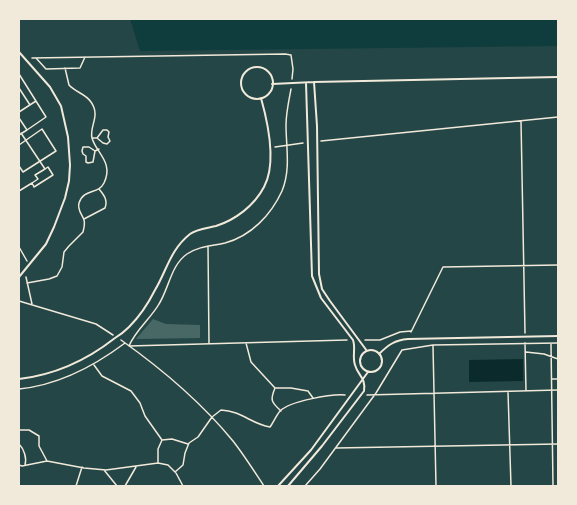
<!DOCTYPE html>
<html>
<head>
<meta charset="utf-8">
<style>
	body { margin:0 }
	#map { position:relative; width:577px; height:505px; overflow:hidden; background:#0f3d3e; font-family:Arial,sans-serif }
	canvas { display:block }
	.frame { position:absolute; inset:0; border:20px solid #f1e9da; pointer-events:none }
</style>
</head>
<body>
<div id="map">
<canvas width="577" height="505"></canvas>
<div class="frame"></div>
</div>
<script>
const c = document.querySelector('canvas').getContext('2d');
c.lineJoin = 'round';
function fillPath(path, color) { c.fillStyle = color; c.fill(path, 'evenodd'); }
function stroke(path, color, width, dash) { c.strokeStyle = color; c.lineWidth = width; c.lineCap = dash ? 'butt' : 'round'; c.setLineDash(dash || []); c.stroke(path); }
const green = new Path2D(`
	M19 19H130L140 51 558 46V486H19Z`);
const water = new Path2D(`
	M523 359V381L469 382V360Z`);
const building = new Path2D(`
	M153 319 166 324 200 325V338L136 339Z`);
const path = new Path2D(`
	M32 58 285 54 291 55 293 69 292 79
	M36 58 46 69 80 68 85 57
	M19 74 46 117 27 130
	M19 88 30 105
	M291 89C289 100 286 113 286 125 286 147 291 169 282 191 271 215 251 236 225 243 212 246 199 246 187 254 171 265 169 288 159 304 151 318 135 331 129 346L347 340
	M19 112 36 101
	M19 118 27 130 19 135
	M521 121 525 333
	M21 133 45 169 48 167 53 175 34 187 32 183 38 179 35 175 45 169
	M92 138H97L103 143 107 144 110 141 108 137 109 132 107 130H103L97 138
	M321 141 558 117
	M19 145 42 129 56 151 23 172 19 166
	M275 147 303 143
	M95 151 93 162 88 163 86 162V156L83 154 82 151 83 147H89L95 151 99 149
	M19 191 32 183
	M84 219 105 208C108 200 104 195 99 189
	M208 246 209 344
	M19 247 27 261
	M26 277 32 304
	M27 283 49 279 57 276 62 267 64 252 69 246 83 232C84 228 85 223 84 220 82 214 77 210 79 203 84 188 98 195 104 183 114 162 96 153 92 138 89 126 101 116 91 102 86 94 75 92 69 85L65 68
	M19 301 96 324 113 335
	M411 332 443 267 558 265
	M121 340C162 369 201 402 233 441 244 455 254 471 264 486
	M365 340H380L400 332 411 331
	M246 343 251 362 275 388H291L308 391 313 398
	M525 343 526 391
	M551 344 553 486
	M433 346 436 486
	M526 352 544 354 558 359
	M94 365 102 376 131 391 140 403 145 416 162 440
	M552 379H558
	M275 388C270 400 271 402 281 411
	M19 389C59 385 93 367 125 343
	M508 392 511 486
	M367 395 558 390
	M19 430H29L39 436V446L47 461
	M19 444C24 449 27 458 25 465
	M336 448 558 444
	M158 463V449L162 440 172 439 188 444
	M19 465 22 466 47 461 84 468 106 470 158 463 168 465 176 473 183 486
	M104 470 117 486
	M175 472 183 465 185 453 189 443 198 437 212 417 221 410C242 411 251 424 270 427 273 423 276 416 280 411 290 401 331 394 345 395
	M76 486 82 467
	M125 486 136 467
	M305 486 320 469 376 393 402 350 433 345 558 343`);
const service = new Path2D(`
	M19 52 50 87 61 106 68 137 70 165 69 181 65 198 54 227 46 244 19 277
	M241 83a16 16 0 1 1 32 0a16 16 0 1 1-32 0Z
	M314 82 317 126 319 274 322 289 330 301 367 351
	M272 84 314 82 558 77
	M360 361a11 11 0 1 1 22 0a11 11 0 1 1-22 0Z
	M379 354C388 345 395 340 408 339L558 336
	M19 379C54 375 87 360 115 338 120 335 125 331 129 327 140 316 148 304 155 290 167 270 170 250 190 234 196 229 208 228 216 226 235 220 254 206 264 187 277 163 268 123 261 98
	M278 486 311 450 368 372
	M288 486 322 446 364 391C366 377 358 376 355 365 352 356 356 348 353 340L321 298 312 276 306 83`);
fillPath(green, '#244646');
fillPath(water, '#0a2a2b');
fillPath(building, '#486865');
stroke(path, '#f1e9da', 1.5);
stroke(service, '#f1e9da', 2);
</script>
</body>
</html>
